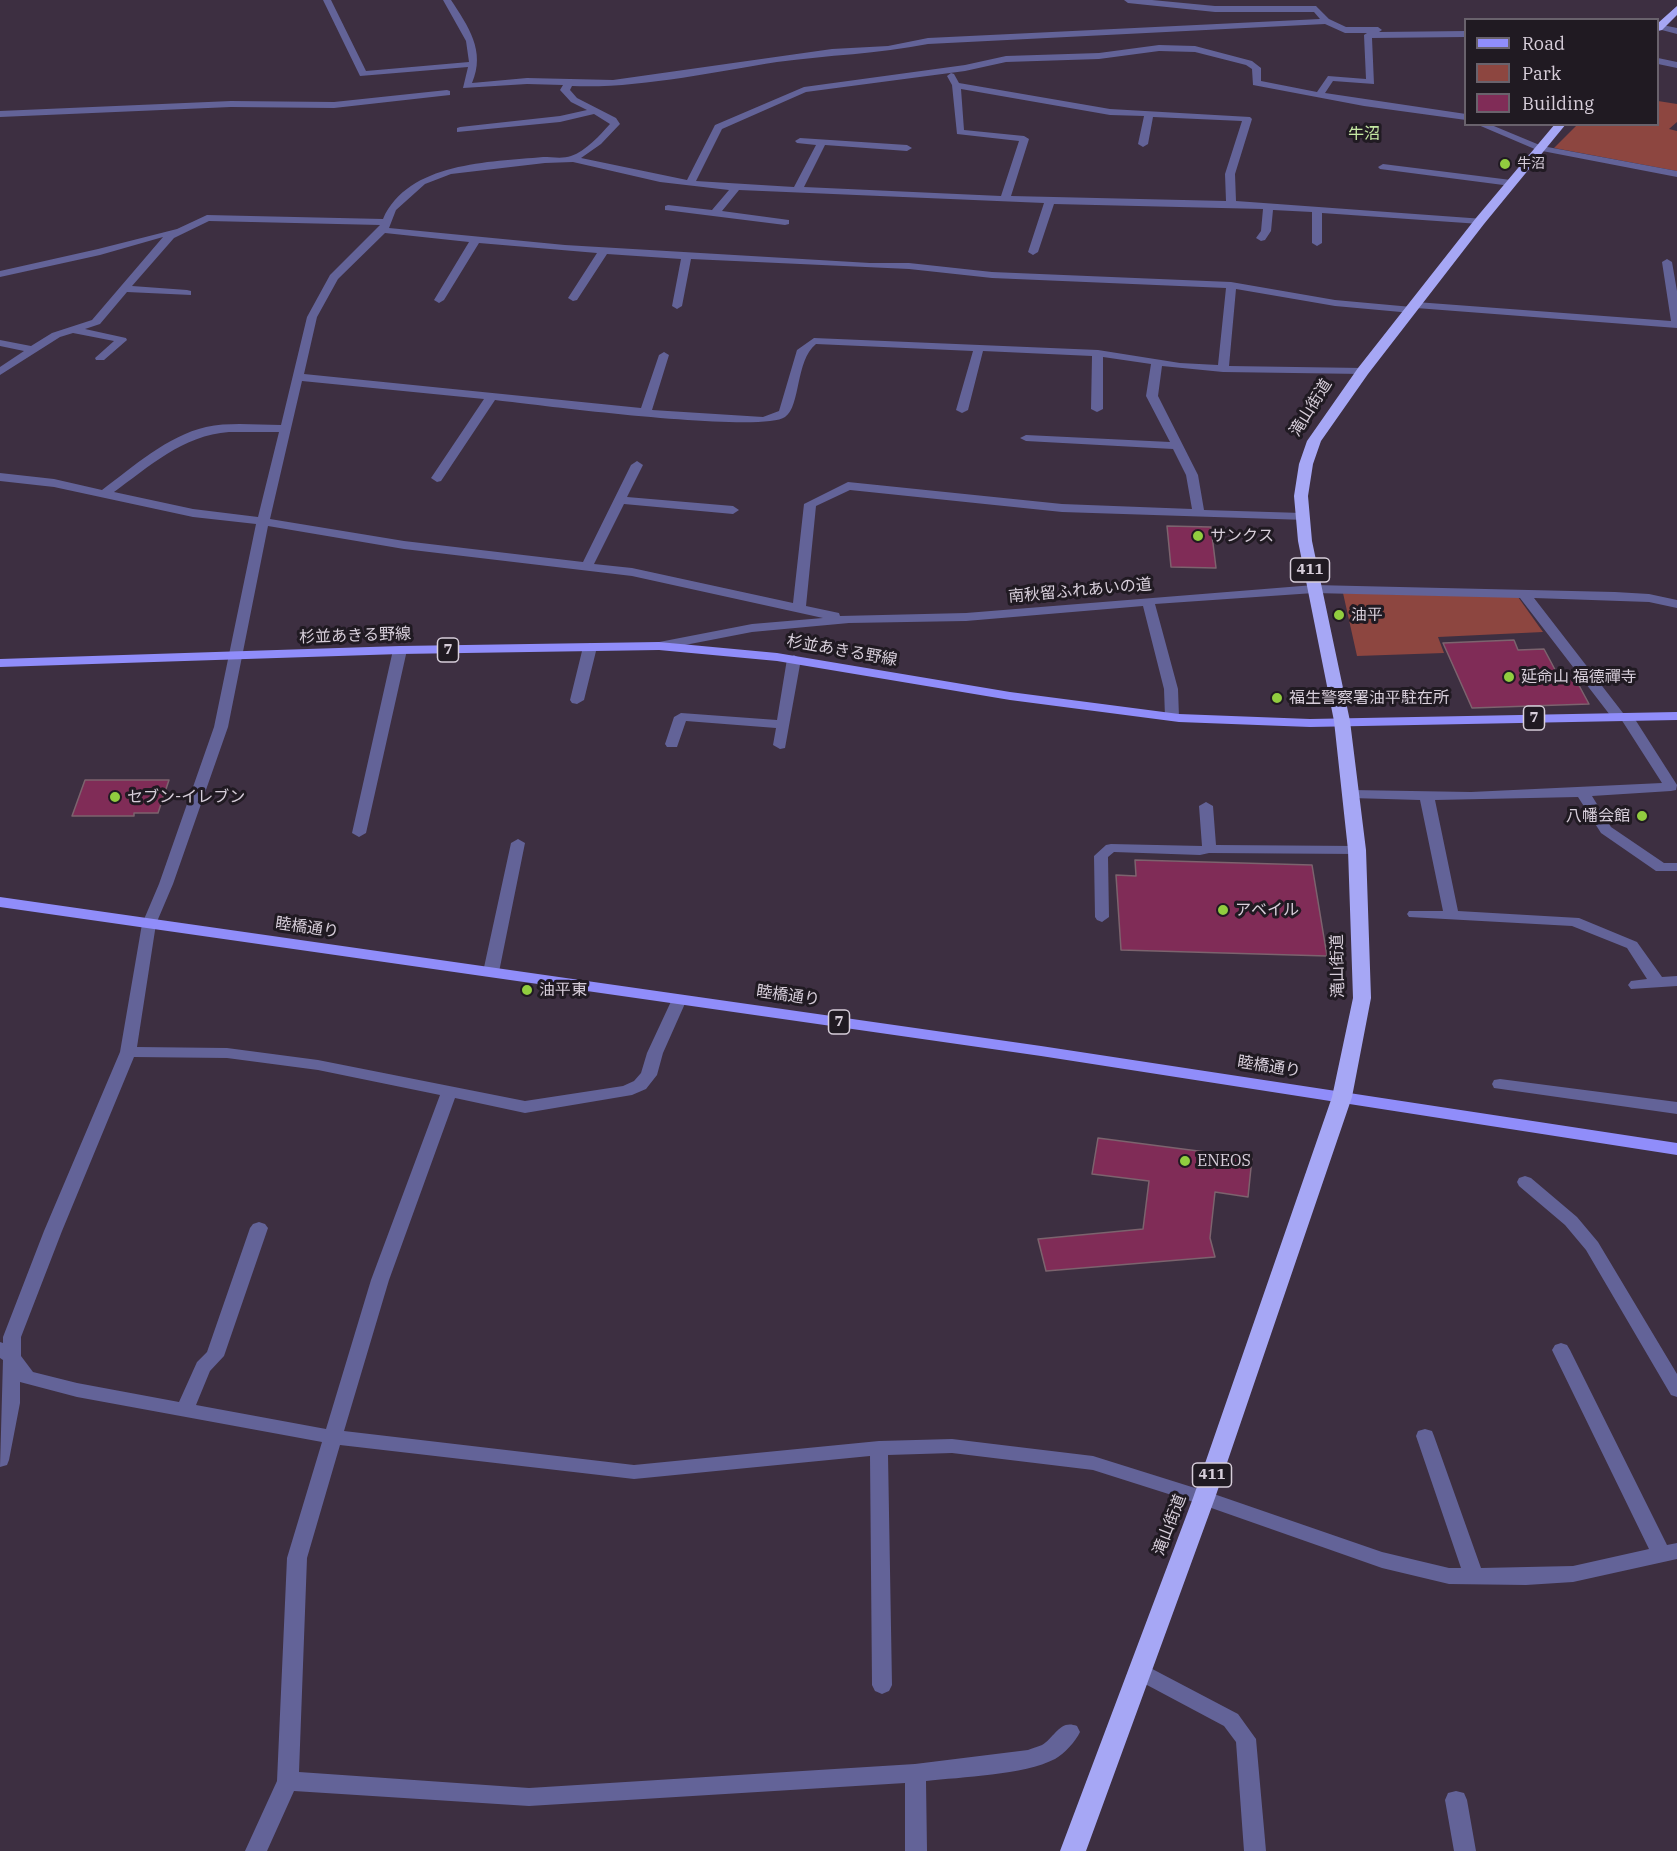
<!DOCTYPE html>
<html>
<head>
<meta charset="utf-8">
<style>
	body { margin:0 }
	#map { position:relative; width:1677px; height:1851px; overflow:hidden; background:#3d2f41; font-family:"IBM Plex Serif",serif }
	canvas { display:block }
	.legend { position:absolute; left:1464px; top:18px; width:195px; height:108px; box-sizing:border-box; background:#201a22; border:2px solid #69626c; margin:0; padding:8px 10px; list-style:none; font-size:18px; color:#d7ceda }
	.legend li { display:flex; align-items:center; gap:12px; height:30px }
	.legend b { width:30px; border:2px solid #69626c }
</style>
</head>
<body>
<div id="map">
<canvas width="1677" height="1851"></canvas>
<ul class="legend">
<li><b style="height:8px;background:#908dfa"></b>Road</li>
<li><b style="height:16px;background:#8d4640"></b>Park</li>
<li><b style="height:16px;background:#802c57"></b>Building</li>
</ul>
</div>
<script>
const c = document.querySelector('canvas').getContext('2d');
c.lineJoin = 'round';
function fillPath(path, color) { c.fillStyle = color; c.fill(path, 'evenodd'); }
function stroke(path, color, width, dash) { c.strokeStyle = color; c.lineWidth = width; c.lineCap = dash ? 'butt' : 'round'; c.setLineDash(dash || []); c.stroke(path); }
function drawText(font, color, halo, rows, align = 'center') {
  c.font = font + ' "IBM Plex Serif","Noto Sans JP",serif'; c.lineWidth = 6; c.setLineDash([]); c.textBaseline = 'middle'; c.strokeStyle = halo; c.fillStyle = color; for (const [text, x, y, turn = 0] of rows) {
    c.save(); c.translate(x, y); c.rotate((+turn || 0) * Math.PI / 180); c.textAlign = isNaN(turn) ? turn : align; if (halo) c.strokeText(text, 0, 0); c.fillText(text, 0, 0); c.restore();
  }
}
const green = new Path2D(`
	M1658 101 1677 104V122L1669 129 1677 131V171L1554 148 1577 125 1658 124Z
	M1343 593 1518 597 1543 632 1438 637 1444 653 1357 656Z`);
const building = new Path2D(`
	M1167 526 1211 527 1216 568 1171 567Z
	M1514 640 1518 650 1544 649 1560 679 1575 678 1589 704 1472 708 1443 643Z
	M85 780H169L158 813H134V816H72Z
	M1135 860 1312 865 1327 956 1121 950 1116 875 1136 876Z
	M1098 1138 1252 1158 1248 1197 1215 1192 1210 1238 1215 1257 1046 1271 1038 1239 1143 1229 1149 1181 1092 1174Z`);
const minor = new Path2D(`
	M323 0H331L366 71 469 62 466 41 443 0H451C468 26 486 51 472 83L527 78 613 80 832 49 888 46 928 38 1320 19 1314 12H1215L1128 3 1124 0H1152L1215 6H1316L1329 19 1346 27H1378L1382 30 1379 32 1466 31V37L1372 38 1374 84 1333 81 1325 93 1466 114V120L1364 106 1253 85 1252 69 1246 65 1195 52 1159 51 1099 59 1006 62 965 71 806 92 722 129 696 181 794 187 816 145 797 143 795 141 800 138 907 145 912 148 907 151 825 145 804 187 1001 196 1019 141 957 134 952 85 947 76 951 73 954 74 959 83 1110 109 1250 117 1252 119 1235 174 1236 201 1484 219 1485 221 1480 224 1322 213V243L1317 246 1312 243V212L1273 210 1271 231 1265 240 1261 241 1256 238 1261 231 1263 209 1054 204 1038 252 1033 255 1028 252 1044 203 739 190 722 211 789 220V224L785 225 665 210V206L668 205 712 210 729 190 660 182 573 162 545 163 451 174 425 184 396 210 389 228 565 245 870 263H909L992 272 1231 282 1335 300 1412 307V303L1416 302 1671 321 1662 262 1667 259 1672 262 1677 291V328L1416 308V312L1412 313 1335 306 1236 289 1229 366 1363 368 1369 371 1363 374 1223 372 1162 366 1158 396 1198 475 1204 510 1302 513 1306 514V520L1062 512 850 490 816 506 806 606 839 613 840 616 966 613 1314 585 1615 592 1649 594 1677 600V608L1649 602 1534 598 1623 713H1631L1677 785 1676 790 1671 791 1592 796 1611 827 1664 863H1677V871H1656L1601 833 1578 797 1435 800 1458 911 1579 918 1637 942 1662 977 1677 976V986L1631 989 1628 985 1631 981 1647 979 1627 948 1572 926 1409 917 1407 914 1409 911H1443L1420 800 1351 798 1344 794 1351 790 1471 792 1662 783 1621 719H1613L1520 598 1314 593 1155 604 1178 689 1179 717 1172 721 1165 717 1164 689 1143 606 966 621 849 623 752 632 659 650 652 646 654 643 752 624 823 618 632 576 404 549 268 526 228 727 173 884 156 924 137 1047 227 1048 318 1060 525 1101 623 1086 634 1081 641 1073 647 1053 674 995H684L687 999 663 1053 657 1075 646 1089 632 1095 525 1113 455 1098 389 1280 344 1431 634 1465 879 1441 952 1439 1093 1456 1211 1493 1382 1552 1449 1568H1461L1416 1436 1418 1431 1425 1429 1432 1431 1434 1436 1481 1568 1573 1566 1649 1549 1552 1350 1555 1345 1561 1343 1567 1345 1570 1350 1667 1545 1677 1543V1559L1573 1582 1526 1585 1449 1584 1382 1568 1200 1504 1093 1470 952 1453 888 1455 892 1685 889 1691 882 1694 875 1691 872 1685 870 1456 634 1479 340 1445 307 1558 299 1772 529 1788 915 1764 1028 1750C1032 1748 1038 1747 1042 1745 1055 1737 1060 1719 1077 1726L1080 1732C1076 1741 1064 1754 1055 1759 1024 1775 961 1777 926 1781L927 1851H905V1783L529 1806 294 1791 267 1851H245L277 1781 287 1558 322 1442 77 1397 20 1382V1403L9 1460 7 1465 0 1467 3 1360 0 1358V1342L3 1343V1337L44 1231 120 1052 142 924 159 884 214 727 256 524 193 517 54 487 0 481V473L54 479 102 490C133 467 167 436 206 427 230 422 256 425 281 425L307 317 330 275 380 225 209 221 174 238 132 286 187 290 191 291V295L127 292 100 324 85 329 126 338 127 340 104 360H96L95 358 114 341 73 333 60 337 0 375V367L24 351 0 346V340L31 346 52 333 92 320 163 237 100 255 0 277V271L98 249 177 229 207 215 383 219C408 162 490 162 543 157 552 157 563 159 571 156 586 151 600 135 610 124L594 114 560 122 457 132V128L460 127 560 116 587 110 571 102 560 90 563 85 527 84 463 88 468 67 360 76ZM1325 24 1345 33H1367L1364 35 1366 79 1328 76 1317 92 1261 81V68L1252 61 1195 46 1159 45 1099 53 1006 56 965 65 804 87 715 125 687 180 581 158 601 144 620 124 616 118 577 98 570 90 572 86C636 89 713 72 777 62 828 55 878 54 928 44ZM961 89 1110 115 1144 116 1138 144 1143 147 1148 144 1153 117 1242 121 1225 174 1226 201 1011 196 1029 139 1024 136 964 130ZM385 233 469 242 434 300 439 303 444 300 479 243 597 253 568 298 573 301 577 300 607 254 681 259 672 306 677 309 682 306 691 259 909 269 992 278 1226 288 1218 365 1180 363 1098 350 814 338 797 350 779 411 763 417 652 410 669 355 664 352 659 355 641 408 304 374 317 317 338 279ZM816 344 973 351 956 410 962 413 968 410 983 351 1092 356 1091 409 1097 412 1103 409V357L1151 364 1146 396 1170 442 1026 435 1020 438 1026 441 1173 449 1186 475 1192 509 1062 504 848 482 804 504 793 603 632 568 594 564 624 504 733 514 739 510 733 506 627 497 643 465 637 461 631 465 583 562 404 541 270 519 302 381 484 399 431 478 437 482 441 481 495 400C538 405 761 434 785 417 801 406 795 361 816 344ZM229 432H279L258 517 193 509 114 492C149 467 183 435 229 432ZM134 1057 227 1058 318 1070 440 1095 371 1280 326 1429 196 1405 210 1371 224 1356 268 1228 265 1224 259 1222 253 1224 250 1228 207 1352 197 1362 179 1402 77 1383 33 1372 21 1356V1337L62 1231Z
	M1658 24 1677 28V34L1658 29Z
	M1658 58 1677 62V68L1658 64Z
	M447 90 450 91V95L334 108 231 107 0 117V111L231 101 334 102Z
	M1476 124H1489L1542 146 1677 171V177L1537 150Z
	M1383 164 1511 180 1516 183 1511 186 1380 169 1378 167Z
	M590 643 597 647 584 700 577 704 572 703 570 700 583 647Z
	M400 646 407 650 366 833 359 837 352 833 393 650Z
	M794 655 801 659 785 748 780 749 773 745 776 728 686 721 677 747H667L665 744 674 717 681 713 777 720 787 659Z
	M1206 802 1213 806 1216 845 1357 846 1364 850 1357 854 1209 853 1200 855 1114 852 1108 857 1109 917 1102 922 1097 920 1095 917 1094 856 1106 845 1111 844 1202 846 1199 806Z
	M518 839 525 843 499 972 491 977 483 972 511 843Z
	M1500 1079 1677 1102V1114L1494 1088 1492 1084 1494 1080Z
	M1525 1176 1531 1178 1577 1217 1598 1242 1677 1374V1397L1671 1395 1586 1250 1565 1225 1519 1186 1517 1182 1519 1178Z
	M1139 1662 1238 1714 1256 1739 1266 1851H1244L1236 1742 1224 1726 1132 1677 1129 1671 1132 1665Z
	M1456 1791 1464 1793 1467 1800 1476 1851H1454L1445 1800 1448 1793Z`);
const major = new Path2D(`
	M659 642 777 653 1010 692 1179 714 1310 719 1677 712V720L1310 727 1179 722 1010 700 777 661 659 650 400 654 0 667V659L400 646Z
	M0 897 1041 1046 1677 1143V1155L1041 1056 0 907Z`);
const highway = new Path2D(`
	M1677 6V15L1662 30 1658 31V23Z
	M1555 124H1566L1484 224 1368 374 1321 441 1313 464 1308 496 1312 541 1350 721 1366 850 1371 998 1352 1097 1215 1498 1086 1851H1060L1193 1498 1332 1097 1353 998 1348 850 1334 721 1298 541 1294 496 1299 464 1307 441 1358 368 1476 218Z`);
const markers = [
	[1505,164,6,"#91cd3f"],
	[1198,536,6,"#91cd3f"],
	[1339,615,6,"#91cd3f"],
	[1509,677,6,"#91cd3f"],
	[1277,698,6,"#91cd3f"],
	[115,797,6,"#91cd3f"],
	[1642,816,6,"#91cd3f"],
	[1223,910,6,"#91cd3f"],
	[527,990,6,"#91cd3f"],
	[1185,1161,6,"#91cd3f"]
];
const farPoinames = [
	["牛沼",1517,164]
];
const shields = [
	[1310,570,39],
	[448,650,21],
	[1534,718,21],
	[839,1022,21],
	[1212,1475,39]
];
const shieldNames = [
	["411",1310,570],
	["7",448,650],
	["7",1534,718],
	["7",839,1022],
	["411",1212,1475]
];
const farQuarternames = [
	["牛沼",1364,134]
];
const streetNames = [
	["滝山街道",1311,408,-58],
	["南秋留ふれあいの道",1080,591,-5],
	["杉並あきる野線",355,636,-2],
	["杉並あきる野線",842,651,10],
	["睦橋通り",307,928,8],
	["滝山街道",1338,966,-91],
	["睦橋通り",788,996,8],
	["睦橋通り",1269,1067,9],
	["滝山街道",1170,1525,-69]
];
const poiNames = [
	["サンクス",1210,536],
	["油平",1351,615],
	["延命山 福德禪寺",1521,677],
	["福生警察署油平駐在所",1289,698],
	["セブン-イレブン",127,797],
	["八幡会館",1630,816,"right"],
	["アベイル",1235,910],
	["油平東",539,990],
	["ENEOS",1197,1161]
];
fillPath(green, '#8d4640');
fillPath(building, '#802c57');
stroke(building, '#7c636e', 1.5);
fillPath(minor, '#636398');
fillPath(major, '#908dfa');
fillPath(highway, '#a6a7f5');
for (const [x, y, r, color] of markers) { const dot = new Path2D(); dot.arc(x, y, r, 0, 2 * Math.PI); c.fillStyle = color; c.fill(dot); stroke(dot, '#201a22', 2); }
drawText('14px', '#d7ceda', '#201a22', farPoinames, 'left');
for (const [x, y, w] of shields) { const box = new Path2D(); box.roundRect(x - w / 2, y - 12, w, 24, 4.5); c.fillStyle = '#201a22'; c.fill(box); stroke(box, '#d7ceda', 1.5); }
drawText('bold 15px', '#d7ceda', null, shieldNames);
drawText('16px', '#c7eaa4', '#201a22', farQuarternames);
drawText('16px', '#d7ceda', '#201a22', streetNames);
drawText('16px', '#d7ceda', '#201a22', poiNames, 'left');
</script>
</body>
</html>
